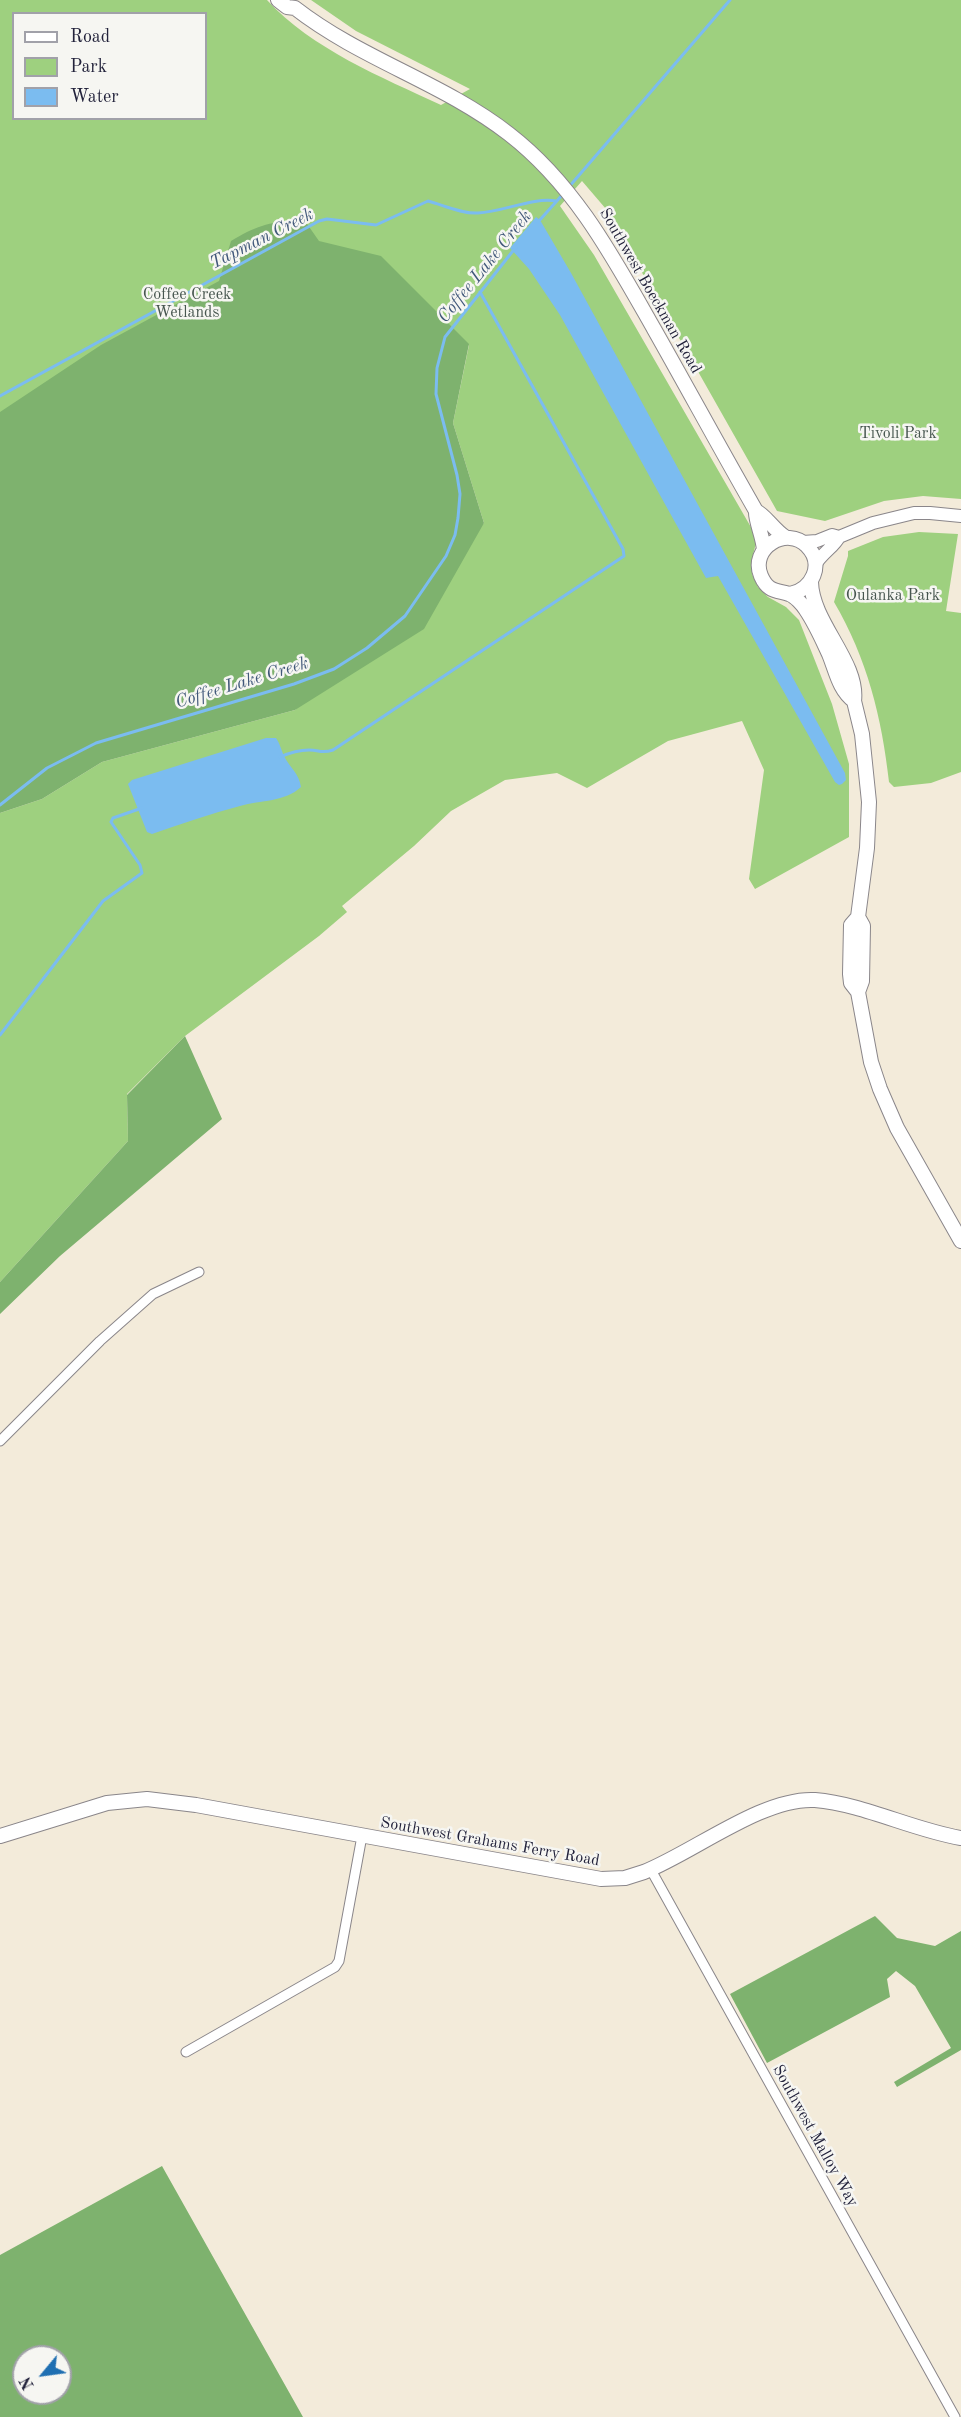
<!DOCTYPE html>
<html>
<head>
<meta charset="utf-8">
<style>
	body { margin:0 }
	#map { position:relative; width:961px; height:2417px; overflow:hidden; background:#f3ebda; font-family:"Old Standard TT",serif }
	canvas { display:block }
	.legend { position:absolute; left:12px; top:12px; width:195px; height:108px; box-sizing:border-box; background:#f6f6f2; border:2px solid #a1a1a9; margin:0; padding:8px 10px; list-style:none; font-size:18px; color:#22223b }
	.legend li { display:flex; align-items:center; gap:12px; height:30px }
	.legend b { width:30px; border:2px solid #a1a1a9 }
	.north { position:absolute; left:12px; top:2345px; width:60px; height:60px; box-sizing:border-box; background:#f6f6f2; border:2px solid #a1a1a9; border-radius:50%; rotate:241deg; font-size:16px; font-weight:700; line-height:24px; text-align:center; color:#22223b }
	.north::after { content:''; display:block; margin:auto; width:21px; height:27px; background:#1f6fb2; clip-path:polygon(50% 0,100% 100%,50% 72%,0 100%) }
</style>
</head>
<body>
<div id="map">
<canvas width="961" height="2417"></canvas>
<ul class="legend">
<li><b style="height:8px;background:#fff"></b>Road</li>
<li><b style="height:16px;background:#9ed07f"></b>Park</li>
<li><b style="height:16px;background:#7bbcf0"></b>Water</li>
</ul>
<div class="north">N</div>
</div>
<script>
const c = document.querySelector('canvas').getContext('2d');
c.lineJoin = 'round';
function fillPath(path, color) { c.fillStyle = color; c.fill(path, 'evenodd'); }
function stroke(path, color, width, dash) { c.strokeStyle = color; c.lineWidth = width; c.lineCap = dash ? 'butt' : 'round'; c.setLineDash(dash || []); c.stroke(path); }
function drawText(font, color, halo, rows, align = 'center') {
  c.font = font + ' "Old Standard TT",serif'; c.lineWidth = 5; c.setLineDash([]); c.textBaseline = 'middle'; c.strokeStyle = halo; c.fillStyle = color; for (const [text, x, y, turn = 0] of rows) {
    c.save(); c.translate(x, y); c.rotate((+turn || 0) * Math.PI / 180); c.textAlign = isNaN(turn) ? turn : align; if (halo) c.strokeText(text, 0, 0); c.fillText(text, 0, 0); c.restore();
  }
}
const green = new Path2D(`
	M0 0H267C312 49 381 77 441 105L470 89 356 31 311 0H961V499L923 496 884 501 825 521 777 511 606 209 582 181 560 206 594 255 752 529 756 543 752 559V574L758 587 768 597 786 607 799 620 832 704 849 764V837L755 889 749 879 764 770 742 721 668 741 587 788 557 773 505 780 451 811 414 846 342 906 347 912 319 936 185 1036 127 1094 128 1141 0 1282V813L42 799 102 762 295 710 484 523 453 423 469 345 0 618ZM14 14H206V118H14Z
	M919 532 958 534 946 611 961 613V772L931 783 894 787 889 782C882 718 867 658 834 602L848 556V551L883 537Z`);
const forest = new Path2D(`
	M296 220 305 221 319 241 381 256 469 344 453 423 484 523 424 629 295 710 102 762 42 799 0 813V412L101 345 219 281 231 241C254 227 269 222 296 220Z
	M185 1036 222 1119 60 1256 0 1314V1282L128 1141 127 1095Z
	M875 1916 897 1938 935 1946 961 1931V2050L897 2087 894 2082 951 2048 915 1986 896 1971 887 1979 890 1997 767 2063 730 1994Z
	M162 2166 303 2417H0V2255ZM24 2357H60V2393H24Z`);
const water = new Path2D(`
	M536 217 540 220 571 273 845 773 846 780 842 784 839 785 835 782 718 576 706 578 560 315 529 269 510 248Z
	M266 738H276C280 744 281 749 284 756 290 768 299 773 301 787 285 802 261 800 240 806 210 814 181 824 152 834L147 832 128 784 132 780Z`);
const stream = new Path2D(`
	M568 188 730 0
	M538 222 564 193
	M0 396 319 221 327 219 376 225 428 201C443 205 462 214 478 213 503 212 533 197 556 201
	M280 757C289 753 299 750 309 750 320 750 321 754 333 750L624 556 623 549 480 292
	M0 805 47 768 96 743 294 684 334 669 367 648 405 616 446 556 455 535 458 518 460 494 457 475 436 394 437 368 445 337 516 247
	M0 1035 103 901 142 873 140 865 111 822 113 818 142 808`);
const minor = new Path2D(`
	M0 1441 100 1341 153 1294 199 1272
	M651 1870 955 2417
	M186 2052 335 1967 339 1961 362 1836`);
const tertiary = new Path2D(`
	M803 542 817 541 832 535 839 537 873 523 914 513H930L961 516
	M815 565C822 553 834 547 839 537`);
const secondary = new Path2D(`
	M278 0 287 7 295 8C362 60 442 82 509 134 575 185 613 257 654 329 688 389 721 450 756 511 755 520 763 536 764 550
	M756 511C765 515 774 530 785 537
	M811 582C812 623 859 662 854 701L862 734 869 802 867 848 858 917 851 925 850 974 851 983 858 992 871 1062 880 1089 897 1128 961 1241
	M790 594C812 590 825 564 807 546 787 525 749 548 761 576 768 592 776 590 789 594 795 596 803 605 806 610 815 623 822 639 829 654 836 671 839 690 854 701
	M858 992 862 981 863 926 858 917
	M0 1836 107 1803 147 1799 196 1805 601 1879 625 1878 644 1872C694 1852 763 1797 815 1800 863 1804 913 1830 961 1838`);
const streetNames = [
	["Southwest Boeckman Road",650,291,60],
	["Southwest Grahams Ferry Road",490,1842,10],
	["Southwest Malloy Way",815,2136,61]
];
const parkNames = [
	["Coffee Creek",187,295],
	["Wetlands",187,313],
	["Tivoli Park",898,434],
	["Oulanka Park",893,596]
];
const waterNames = [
	["Tapman Creek",262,239,-27],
	["Coffee Lake Creek",485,267,-51],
	["Coffee Lake Creek",242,683,-17]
];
fillPath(green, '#9ed07f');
fillPath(forest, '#7eb26e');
fillPath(water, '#7bbcf0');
stroke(stream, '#7bbcf0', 3);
stroke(minor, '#8a868a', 11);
stroke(tertiary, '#8a868a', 14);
stroke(secondary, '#8a868a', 16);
stroke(minor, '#fff', 9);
stroke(tertiary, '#fff', 12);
stroke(secondary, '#fff', 14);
drawText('16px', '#22223b', '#f6f6f2', streetNames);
drawText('16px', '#47564f', '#f6f6f2', parkNames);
drawText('italic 18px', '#41587a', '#f6f6f2', waterNames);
</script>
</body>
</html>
